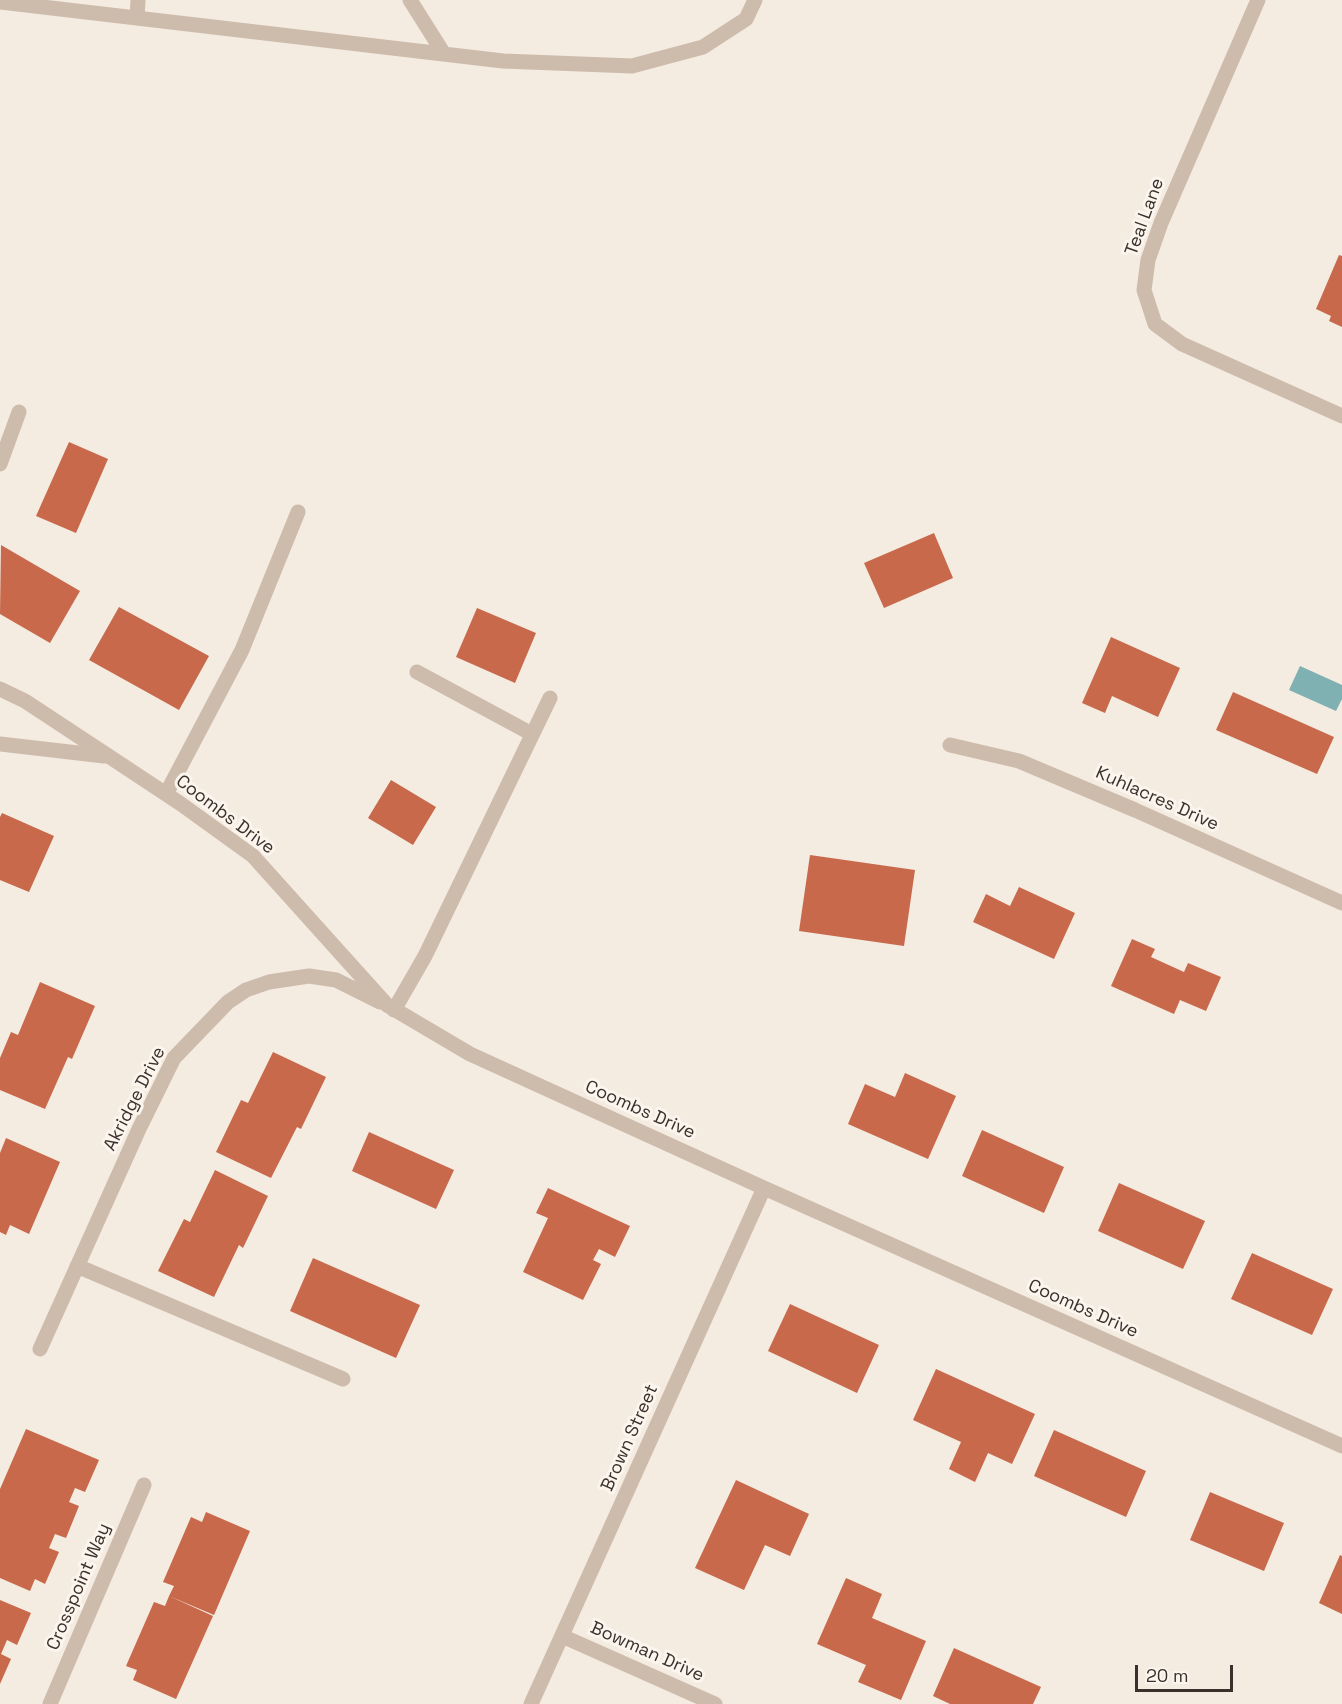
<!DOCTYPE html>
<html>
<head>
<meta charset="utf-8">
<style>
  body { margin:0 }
  #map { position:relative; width:1342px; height:1704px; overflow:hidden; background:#f4ebe1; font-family:"Space Grotesk",sans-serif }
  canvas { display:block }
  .scale { position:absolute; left:1135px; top:1665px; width:98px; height:27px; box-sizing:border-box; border:3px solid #3b302b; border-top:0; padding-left:8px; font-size:18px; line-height:21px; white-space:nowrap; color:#3b302b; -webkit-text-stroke:4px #fbf5ee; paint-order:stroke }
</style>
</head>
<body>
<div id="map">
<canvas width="1342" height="1704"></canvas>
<div class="scale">20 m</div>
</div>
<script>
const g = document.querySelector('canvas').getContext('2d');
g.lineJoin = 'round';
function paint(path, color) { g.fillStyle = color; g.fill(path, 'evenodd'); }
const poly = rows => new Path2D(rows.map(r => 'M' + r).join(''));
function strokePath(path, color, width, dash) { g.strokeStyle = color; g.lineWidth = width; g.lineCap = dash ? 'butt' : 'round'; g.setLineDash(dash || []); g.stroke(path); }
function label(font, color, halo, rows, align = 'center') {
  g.font = font + ' "Space Grotesk",sans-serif'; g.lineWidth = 6; g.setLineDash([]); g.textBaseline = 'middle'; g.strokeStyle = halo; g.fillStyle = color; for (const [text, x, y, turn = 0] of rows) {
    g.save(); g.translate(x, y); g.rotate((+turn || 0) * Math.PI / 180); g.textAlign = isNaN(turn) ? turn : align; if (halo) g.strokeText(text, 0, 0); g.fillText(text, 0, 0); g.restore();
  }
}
paint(poly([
  [1300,666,1342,685,1342,699,1336,711,1289,690]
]), '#7fb0b2');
paint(poly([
  [1339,255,1342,256,1342,327,1329,321,1331,316,1316,309],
  [69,442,108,459,76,533,36,516],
  [934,533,953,578,884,608,864,563],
  [1,545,80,591,50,643,0,614],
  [119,607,209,656,179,710,89,660],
  [477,608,536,633,515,683,456,657],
  [1111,637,1180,668,1158,717,1112,696,1105,713,1082,703],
  [1233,692,1334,737,1317,774,1216,730],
  [391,780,436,807,413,845,368,818],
  [2,813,54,836,29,892,0,880,0,817],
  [810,855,915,870,904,946,799,931],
  [1019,887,1075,913,1054,959,973,922,986,894,1010,906],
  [1132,939,1155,949,1151,957,1184,972,1188,963,1221,977,1206,1011,1180,1000,1174,1014,1111,986],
  [40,982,95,1006,72,1059,68,1057,45,1109,0,1090,0,1058,11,1032,18,1035],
  [273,1052,326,1077,301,1129,297,1127,271,1178,216,1152,241,1100,248,1103],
  [905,1073,956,1096,928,1159,848,1124,865,1084,895,1097],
  [982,1130,1064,1167,1044,1213,962,1176],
  [369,1132,454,1170,436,1209,352,1171],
  [6,1138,60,1162,29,1234,10,1225,6,1235,0,1232,0,1153],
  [215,1170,268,1196,243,1248,239,1245,214,1297,158,1271,184,1219,190,1222],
  [1119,1183,1205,1221,1183,1269,1098,1231],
  [548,1188,630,1226,615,1257,599,1249,593,1260,601,1264,583,1300,523,1272,548,1218,536,1213],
  [1252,1253,1333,1289,1312,1335,1231,1299],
  [313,1258,420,1305,396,1358,290,1311],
  [790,1304,879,1345,857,1393,768,1351],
  [936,1369,1035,1414,1012,1464,988,1453,975,1482,949,1469,961,1442,913,1420],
  [26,1429,99,1460,85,1492,75,1488,69,1502,79,1506,66,1538,55,1534,49,1548,59,1552,45,1584,35,1579,30,1591,0,1578,0,1489],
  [1054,1430,1146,1471,1126,1517,1034,1476],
  [736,1480,809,1514,790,1556,765,1545,744,1590,695,1568],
  [1210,1492,1284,1523,1264,1571,1190,1540],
  [206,1512,250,1531,214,1615,169,1596,174,1586,163,1582,191,1517,202,1522],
  [1340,1555,1342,1556,1342,1614,1319,1603],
  [846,1578,882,1594,872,1618,926,1641,901,1700,858,1682,866,1665,817,1644],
  [169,1596,213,1616,176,1699,133,1680,137,1670,126,1666,154,1602,165,1606],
  [0,1600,31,1613,17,1645,7,1640,1,1654,11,1659,0,1684],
  [954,1648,1041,1687,1033,1704,950,1704,933,1696]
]), '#c8694b');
strokePath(poly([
  [410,0,444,54],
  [1258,0,1161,223,1148,260,1144,290,1155,324,1182,344,1342,416],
  [0,2,503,61,632,66,703,47,746,19,755,0],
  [137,18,138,0],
  [0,464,19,412],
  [417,672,532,734],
  [0,689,25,701,110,757,181,804,253,856,387,1005,470,1054,764,1188,1342,1446],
  [0,744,104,756],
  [950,745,1019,761,1135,810,1342,903],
  [166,794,242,650,298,512],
  [394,1010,425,956,550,698],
  [77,1266,343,1379],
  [40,1349,139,1129,174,1058,228,1002,246,990,269,982,309,976,336,980,380,1002],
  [562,1636,715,1704],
  [50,1704,144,1485],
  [531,1704,764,1188]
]), '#cdbbac', 15);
label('18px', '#3b302b', '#fbf5ee', [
  ["Teal Lane",1145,217,-70],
  ["Kuhlacres Drive",1157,799,24],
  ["Coombs Drive",225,815,37],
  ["Akridge Drive",135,1099,-63],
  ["Coombs Drive",640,1110,24],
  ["Coombs Drive",1083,1309,24],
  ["Brown Street",630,1438,-66],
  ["Crosspoint Way",79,1587,-67],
  ["Bowman Drive",647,1652,24]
]);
</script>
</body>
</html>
